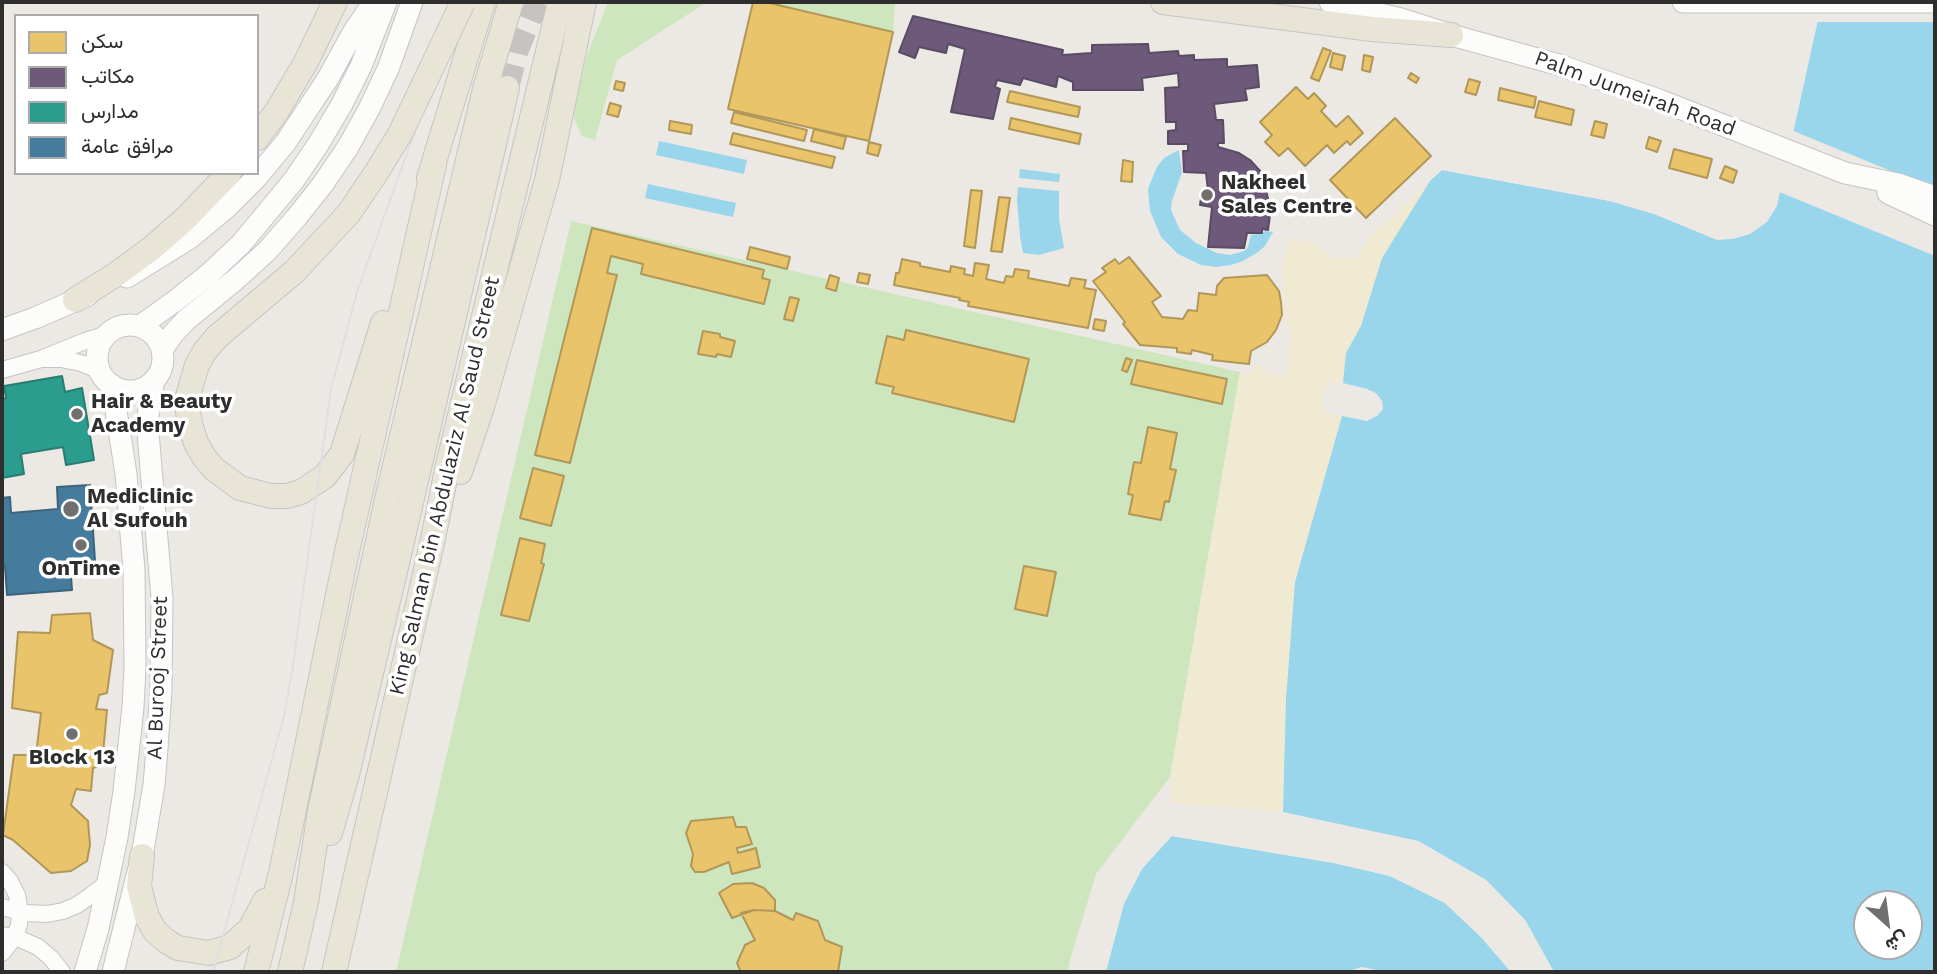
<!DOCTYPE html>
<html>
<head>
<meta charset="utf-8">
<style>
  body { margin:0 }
  #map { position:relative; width:1937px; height:974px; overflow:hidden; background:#ece8e4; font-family:"Work Sans",Vazirmatn,sans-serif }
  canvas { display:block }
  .frame { position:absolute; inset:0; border:4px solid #2e2e2e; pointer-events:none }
  .legend { position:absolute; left:14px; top:14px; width:245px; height:161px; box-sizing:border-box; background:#fff; border:2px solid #ababab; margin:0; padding:9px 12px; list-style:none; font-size:21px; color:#2e2e2e }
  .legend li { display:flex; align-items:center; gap:14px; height:35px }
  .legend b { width:35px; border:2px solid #ababab }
  .north { position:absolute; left:1853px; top:890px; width:70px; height:70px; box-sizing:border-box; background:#fff; border:2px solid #ababab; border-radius:50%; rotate:152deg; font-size:19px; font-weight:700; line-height:28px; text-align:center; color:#2e2e2e }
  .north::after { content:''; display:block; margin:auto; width:24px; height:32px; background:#706f6e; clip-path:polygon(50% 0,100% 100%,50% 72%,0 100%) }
</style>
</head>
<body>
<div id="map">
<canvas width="1937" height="974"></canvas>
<div class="frame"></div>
<ul class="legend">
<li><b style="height:19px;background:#e9c46a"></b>سكن</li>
<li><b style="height:19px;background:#6d597a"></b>مكاتب</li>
<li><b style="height:19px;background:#2a9d8f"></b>مدارس</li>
<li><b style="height:19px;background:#457b9d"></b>مرافق عامة</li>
</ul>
<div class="north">ش</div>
</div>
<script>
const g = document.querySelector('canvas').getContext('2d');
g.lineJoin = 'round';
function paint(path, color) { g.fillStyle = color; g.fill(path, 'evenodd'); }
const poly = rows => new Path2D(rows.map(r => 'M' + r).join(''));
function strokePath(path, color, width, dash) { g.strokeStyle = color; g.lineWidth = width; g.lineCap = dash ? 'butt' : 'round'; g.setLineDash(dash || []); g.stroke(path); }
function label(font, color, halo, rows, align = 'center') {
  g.font = font + ' "Work Sans",sans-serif'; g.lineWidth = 7; g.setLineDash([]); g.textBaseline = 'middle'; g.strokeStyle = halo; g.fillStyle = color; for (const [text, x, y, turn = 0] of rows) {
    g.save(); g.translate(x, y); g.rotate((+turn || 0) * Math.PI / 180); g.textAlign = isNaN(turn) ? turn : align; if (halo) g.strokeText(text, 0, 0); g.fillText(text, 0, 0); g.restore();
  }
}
paint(poly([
  [608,2,707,2,617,60,595,140,582,136,573,116,587,55],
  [765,2,895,2,893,32],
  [571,221,1240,372,1170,777,1096,874,1070,960,1068,972,396,972]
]), '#cee6be');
paint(poly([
  [1430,181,1382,258,1361,326,1346,353,1343,383,1330,382,1322,397,1323,406,1327,413,1342,416,1295,582,1286,699,1283,812,1171,803,1170,777,1240,372,1248,376,1258,364,1273,375,1288,375,1288,354,1292,336,1285,323,1283,265,1289,238,1313,242,1331,257,1355,258,1369,238]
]), '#f0ead3');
paint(poly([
  [1822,2,1935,2,1935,972,1554,972,1525,920,1486,880,1418,841,1283,812,1286,699,1295,582,1342,416,1367,421,1378,415,1382,401,1367,389,1343,383,1346,353,1361,326,1382,258,1430,181,1442,170,1610,201,1654,214,1717,240,1733,239,1750,234,1767,222,1777,206],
  [1867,904,1909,904,1909,946,1867,946],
  [659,141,747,160,744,174,656,155],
  [1179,150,1182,172,1172,201,1171,210,1180,230,1196,243,1217,253,1230,255,1244,251,1248,247,1251,235,1262,233,1265,231,1273,232,1265,246,1258,252,1243,261,1231,265,1216,267,1201,265,1178,254,1161,237,1150,211,1148,189,1157,167,1164,158],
  [1020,169,1060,174,1059,182,1019,178],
  [648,184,736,203,733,217,645,198],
  [1018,187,1059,191,1059,219,1064,248,1039,255,1023,253,1020,236,1017,201],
  [1172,836,1334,863,1390,876,1445,903,1481,937,1511,972,1386,972,1362,967,1345,972,1106,972,1124,904,1142,869]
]), '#99d6ec');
paint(poly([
  [1819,2,1935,2,1935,22,1814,22],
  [1791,130,1935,189,1935,256,1777,191],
  [1445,167,1610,198,1654,210,1654,214,1610,201,1442,170],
  [1339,383,1367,389,1376,393,1382,401,1383,409,1378,415,1367,421,1339,414,1343,412,1366,417,1376,413,1379,408,1378,402,1373,396,1366,392,1342,386],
  [1280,812,1418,841,1486,880,1525,920,1554,972,1550,972,1522,922,1483,882,1417,844,1283,816],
  [1170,833,1334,859,1392,873,1447,900,1484,935,1514,972,1511,972,1481,937,1445,903,1390,876,1334,863,1172,836]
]), '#ece8e4');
const homes = poly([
  [753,2,765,2,893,32,869,141,728,109,753,2],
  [1323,48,1331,51,1319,81,1311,78,1323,48],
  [1333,53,1345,56,1342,70,1330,67,1333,53],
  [1364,55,1373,57,1370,72,1362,70,1364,55],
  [1411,73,1419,78,1416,83,1408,78,1411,73],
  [1469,79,1480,82,1476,95,1465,92,1469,79],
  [616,81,625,83,623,91,614,89,616,81],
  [1296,87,1308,99,1314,93,1326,106,1321,111,1336,127,1348,116,1363,133,1350,145,1347,141,1334,153,1327,145,1305,166,1288,148,1279,156,1265,142,1272,135,1260,122,1296,87],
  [1500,88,1536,97,1534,108,1498,100,1500,88],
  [1010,91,1080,107,1078,117,1007,102,1010,91],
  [1539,101,1574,110,1571,125,1535,117,1539,101],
  [610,103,621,106,618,117,607,114,610,103],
  [734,112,807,130,804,141,731,123,734,112],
  [1011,118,1081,134,1079,144,1009,129,1011,118],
  [1395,118,1431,156,1366,218,1330,180,1395,118],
  [670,121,692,125,691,134,669,130,670,121],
  [1595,121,1607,124,1604,138,1591,135,1595,121],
  [814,129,846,137,843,149,811,141,814,129],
  [733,133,835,157,832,168,730,144,733,133],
  [1649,137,1661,141,1657,152,1646,148,1649,137],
  [869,142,881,145,878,156,867,153,869,142],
  [1674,149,1712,159,1707,178,1669,168,1674,149],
  [1123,160,1133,162,1132,182,1121,181,1123,160],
  [1725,166,1737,171,1733,183,1720,178,1725,166],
  [971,190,982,191,975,248,964,246,971,190],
  [999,197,1010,198,1002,252,991,251,999,197],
  [592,228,764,270,762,278,770,280,764,304,641,274,643,264,611,256,607,273,617,275,570,463,535,455,592,228],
  [750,247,790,257,787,269,747,259,750,247],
  [1129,257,1161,296,1152,302,1162,317,1183,319,1188,310,1197,311,1199,293,1216,295,1217,286,1224,278,1267,275,1279,291,1281,302,1282,315,1276,330,1267,342,1251,351,1249,364,1212,360,1213,355,1192,350,1191,354,1177,352,1177,348,1140,345,1123,324,1125,322,1093,281,1106,272,1102,268,1115,259,1119,264,1129,257],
  [902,259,920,263,920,266,950,272,951,266,965,269,964,274,973,276,975,263,989,265,986,279,1004,283,1006,276,1013,277,1015,269,1029,271,1028,278,1069,286,1071,278,1086,280,1084,288,1096,290,1088,328,968,306,969,302,959,300,960,298,894,285,896,273,899,273,902,259],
  [859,273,870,275,868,284,857,282,859,273],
  [830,275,839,278,836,291,826,288,830,275],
  [790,297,799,299,793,321,784,319,790,297],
  [1095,319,1106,321,1104,331,1093,329,1095,319],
  [906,330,1029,359,1014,422,892,393,894,387,876,383,887,336,904,340,906,330],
  [703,331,720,334,720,337,735,341,731,357,717,354,716,357,698,354,703,331],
  [1126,358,1132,360,1127,372,1122,370,1126,358],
  [1137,360,1227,379,1222,404,1131,384,1137,360],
  [1148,427,1177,433,1170,469,1176,470,1169,502,1165,501,1161,520,1129,514,1133,495,1128,494,1134,462,1141,463,1148,427],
  [533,468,564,476,551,526,520,518,533,468],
  [520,538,545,544,541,563,544,564,529,621,501,615,520,538],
  [1024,566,1056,572,1047,616,1015,609,1024,566],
  [90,613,93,640,113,650,107,693,99,695,96,709,107,710,102,765,93,768,91,791,76,789,71,805,88,821,90,845,87,861,71,871,51,873,13,840,3,835,14,755,36,755,41,713,12,708,18,632,50,633,52,615,90,613],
  [733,817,736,827,746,827,752,844,737,848,738,853,756,848,760,867,732,874,729,862,704,872,695,872,691,866,693,854,686,833,691,821,733,817],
  [752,883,764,888,775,900,775,911,754,910,732,918,719,893,733,884,752,883],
  [754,910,775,911,793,920,796,913,818,921,825,940,842,947,838,972,741,972,737,963,745,945,755,940,741,913,754,910]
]);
paint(homes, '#e9c46a');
strokePath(homes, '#b19758', 2);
const offices = poly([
  [913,16,1063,50,1062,55,1092,53,1092,45,1148,44,1149,53,1178,51,1179,56,1194,55,1194,60,1227,59,1227,67,1257,65,1259,87,1245,89,1247,100,1214,104,1216,120,1223,120,1224,143,1218,143,1218,147,1239,153,1250,160,1262,173,1269,203,1268,212,1270,215,1268,230,1262,229,1262,233,1247,233,1244,248,1208,247,1212,207,1200,205,1202,192,1208,191,1206,173,1184,172,1183,151,1188,151,1188,144,1168,144,1168,131,1176,130,1176,122,1166,122,1165,88,1179,87,1178,73,1142,78,1143,90,1073,90,1073,82,1058,76,1056,87,1023,78,1020,85,997,80,995,87,1000,89,993,119,951,112,965,49,948,44,946,53,919,47,915,58,899,52,913,16]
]);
paint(offices, '#6d597a');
strokePath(offices, '#5a4c63', 2);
const schools = poly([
  [62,376,65,392,82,388,94,460,66,465,63,447,21,454,24,474,2,478,2,399,6,398,4,386,62,376]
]);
paint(schools, '#2a9d8f');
strokePath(schools, '#2b7c72', 2);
const public = poly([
  [90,485,95,561,70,562,72,590,7,595,5,566,2,566,2,498,10,497,11,513,58,509,57,487,90,485]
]);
paint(public, '#457b9d');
strokePath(public, '#3e647c', 2);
strokePath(poly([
  [507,88,516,52,530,18,540,2]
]), '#c6c3c0', 24, [24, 12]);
const street = poly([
  [43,359,61,359,81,363,100,371],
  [2,370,41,359,85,341,107,334],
  [2,872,10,881,17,895,20,911,19,925,14,938,2,953],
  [2,907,26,913,47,914,63,911,77,905,90,896,108,882],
  [2,935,20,939,38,947,51,958,62,972]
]);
const secondary = poly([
  [1330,2,1401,19,1451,35,1556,64,1659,100,1845,173,1898,184,1935,197],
  [1683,2,1935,2],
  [1888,193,1935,215],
  [127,277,190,238,225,209,257,177,286,142,311,104,327,80,354,31,374,2],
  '97 358a33 33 0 1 1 66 0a33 33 0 1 1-66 0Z',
  [140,326,175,301,209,274,241,244,294,180,319,143,342,104,361,66,386,2],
  [2,330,35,318,88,295],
  [162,350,173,334,186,320,235,280,267,251,296,218,323,184,348,147,369,109,388,69,412,2],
  [85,972,98,929,117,837,124,791,133,707,135,668,134,570,126,474,112,385],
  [113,972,142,856,154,785,157,749,161,689,162,598,147,421,154,380]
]);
const primary = poly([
  [1163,2,1372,29,1451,35],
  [257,138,277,111,306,62,335,2],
  [429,178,483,2],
  [75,300,115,275,152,248,187,217,229,173],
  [197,365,188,396,188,412,191,427,196,443,204,457,214,469,240,488,271,496,287,496,301,492,325,476,342,454,383,323],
  [460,472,482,407,547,180,584,2],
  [330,833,347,775,393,580,507,88],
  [142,856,139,886,147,917,155,931,166,941,178,948,209,953,230,947,250,929,265,901],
  [256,972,281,873,346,556,434,165],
  [290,972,306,902,320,811,387,499,485,89,511,2],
  [334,972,434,534,447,469,560,2]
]);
strokePath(street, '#c5c4c5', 18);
strokePath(secondary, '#c5c4c5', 23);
strokePath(primary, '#c6c5c4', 26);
strokePath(street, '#fcfcfb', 16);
strokePath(secondary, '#fcfcfb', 21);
strokePath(primary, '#e8e4d6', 24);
strokePath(poly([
  [213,972,284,716,293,665,331,389,357,292,438,67,458,2]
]), '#dfdfe1', 2);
const primaryBridge = poly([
  [197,365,205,351,217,337,295,271,349,213,376,173,400,134,463,2]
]);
strokePath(primaryBridge, '#c6c5c4', 26, []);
strokePath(primaryBridge, '#e8e4d6', 24);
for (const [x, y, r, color] of [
  [1207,195,7,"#706f6e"],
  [77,414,7,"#706f6e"],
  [71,509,9,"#706f6e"],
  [81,545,7,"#706f6e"],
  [72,734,7,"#706f6e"]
]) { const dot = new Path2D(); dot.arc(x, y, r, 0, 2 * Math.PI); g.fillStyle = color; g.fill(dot); strokePath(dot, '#fff', 2.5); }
label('21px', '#2e2e2e', '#fff', [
  ["Palm Jumeirah Road",1635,94,20],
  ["King Salman bin Abdulaziz Al Saud Street",445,486,-77],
  ["Al Burooj Street",158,678,-88]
]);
label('bold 21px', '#2e2e2e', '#fff', [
  ["Nakheel",1221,183],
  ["Sales Centre",1221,207],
  ["Hair & Beauty",91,402],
  ["Academy",91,426],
  ["Mediclinic",87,497],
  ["Al Sufouh",87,521],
  ["OnTime",81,569,"center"],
  ["Block 13",72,758,"center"]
], 'left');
</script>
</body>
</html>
